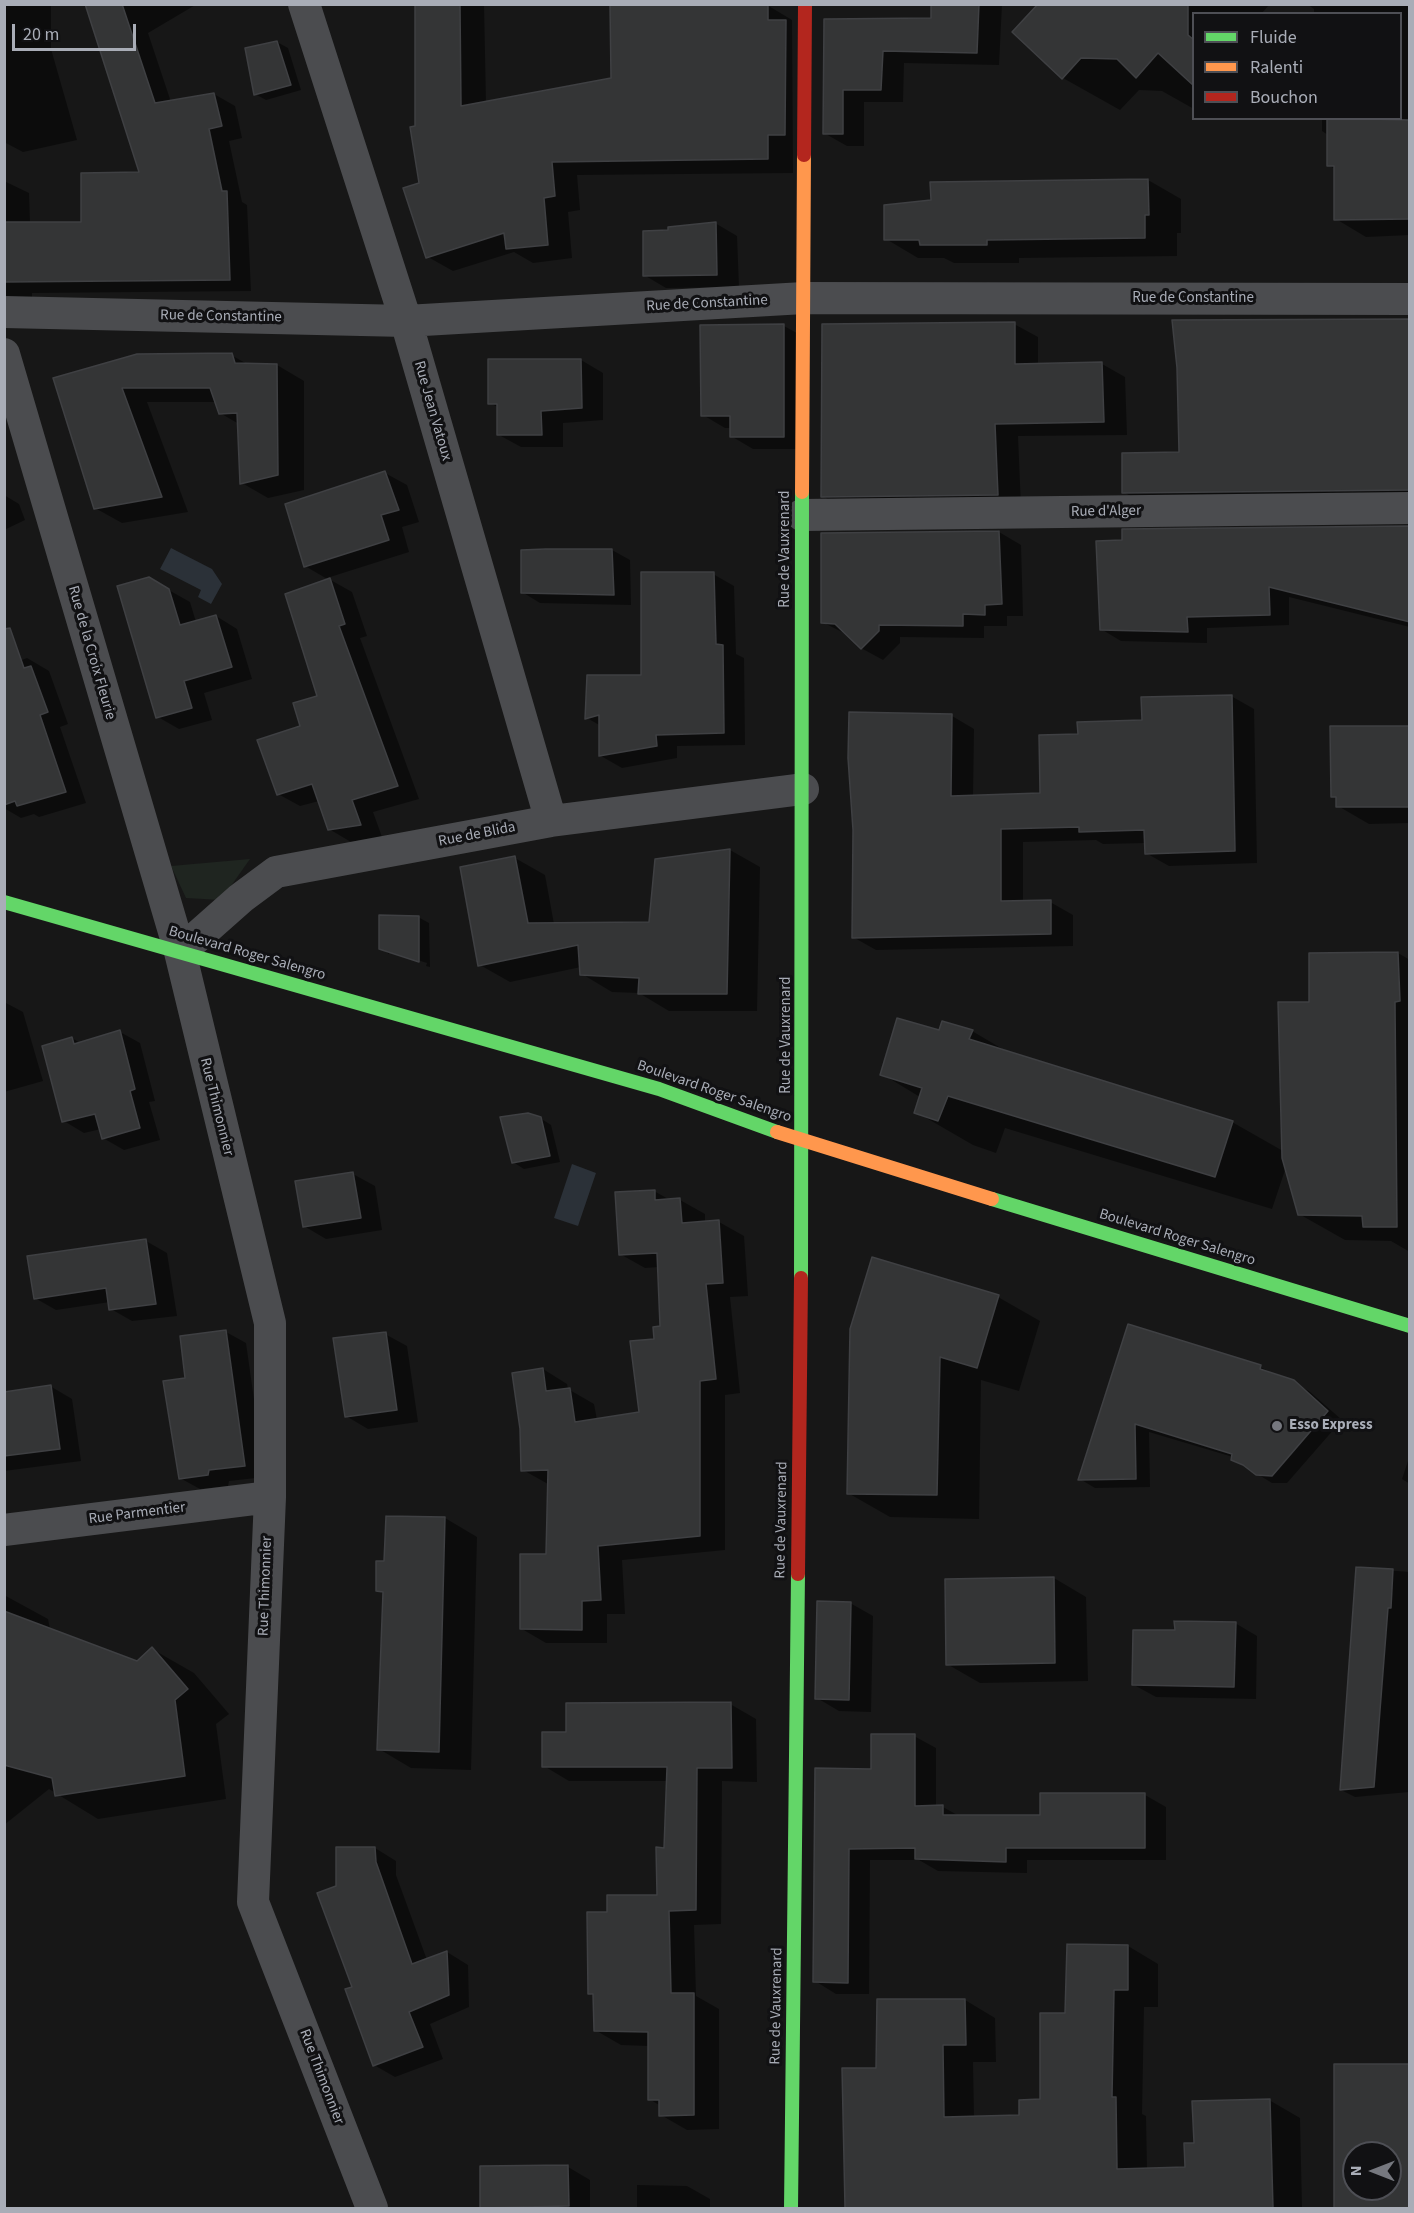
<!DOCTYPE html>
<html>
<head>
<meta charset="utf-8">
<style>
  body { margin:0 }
  #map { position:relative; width:1414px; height:2213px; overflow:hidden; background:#171717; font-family:"Source Sans 3",sans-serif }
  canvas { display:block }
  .frame { position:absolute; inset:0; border:6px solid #a9adb7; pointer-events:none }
  .legend { position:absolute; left:1192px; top:12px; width:210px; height:108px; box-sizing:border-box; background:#111113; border:2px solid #4e4f55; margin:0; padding:8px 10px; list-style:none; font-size:18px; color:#a9adb7 }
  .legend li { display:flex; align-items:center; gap:12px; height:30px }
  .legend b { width:30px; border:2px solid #4e4f55 }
  .north { position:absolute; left:1342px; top:2141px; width:60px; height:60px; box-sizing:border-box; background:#111113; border:2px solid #4e4f55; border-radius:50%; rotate:270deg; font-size:16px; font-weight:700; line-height:24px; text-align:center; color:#a9adb7 }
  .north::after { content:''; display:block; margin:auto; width:21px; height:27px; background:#76787f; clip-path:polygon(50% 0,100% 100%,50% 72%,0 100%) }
  .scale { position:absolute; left:12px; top:24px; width:124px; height:27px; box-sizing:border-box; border:3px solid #a9adb7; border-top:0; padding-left:8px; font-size:18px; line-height:21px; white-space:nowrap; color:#a9adb7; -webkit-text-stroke:4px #111113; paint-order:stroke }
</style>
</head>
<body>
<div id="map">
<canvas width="1414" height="2213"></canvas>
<div class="frame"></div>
<ul class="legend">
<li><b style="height:8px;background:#63d668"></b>Fluide</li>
<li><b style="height:8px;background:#ff974d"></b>Ralenti</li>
<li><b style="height:8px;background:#b3261e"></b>Bouchon</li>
</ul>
<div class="north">N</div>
<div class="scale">20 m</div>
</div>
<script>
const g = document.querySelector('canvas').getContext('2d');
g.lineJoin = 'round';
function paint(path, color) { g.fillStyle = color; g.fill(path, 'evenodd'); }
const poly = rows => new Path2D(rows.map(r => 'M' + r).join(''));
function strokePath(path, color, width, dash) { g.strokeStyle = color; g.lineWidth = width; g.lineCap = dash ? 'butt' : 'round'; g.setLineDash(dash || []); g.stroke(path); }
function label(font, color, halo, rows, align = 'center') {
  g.font = font + ' "Source Sans 3",sans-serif'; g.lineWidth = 6; g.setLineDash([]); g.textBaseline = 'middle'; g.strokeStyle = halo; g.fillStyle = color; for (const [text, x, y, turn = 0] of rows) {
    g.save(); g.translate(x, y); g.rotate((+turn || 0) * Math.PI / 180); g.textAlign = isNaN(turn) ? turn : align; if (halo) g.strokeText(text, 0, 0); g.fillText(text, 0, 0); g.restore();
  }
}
paint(poly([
  [250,859,221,900,186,898,171,866]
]), '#1f2520');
paint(poly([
  [171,548,212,569,222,584,211,604,198,597,201,590,160,569],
  [572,1164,596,1173,578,1226,554,1218]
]), '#2b3138');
paint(poly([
  [4,4,51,4,51,49,77,140,23,152,4,142],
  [86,4,197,4,148,33,171,102,214,94,235,106,242,138,229,141,242,202,247,205,251,291,32,293,32,306,4,298,4,181,29,193,30,223,83,223,141,173],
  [417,4,484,4,486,103,612,79,767,5,792,20,793,173,577,175,580,210,568,212,572,258,533,263,514,252,453,271,428,257,417,127],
  [933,4,1002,4,999,65,904,63,903,102,864,102,864,146,847,146,824,133,825,21,932,20],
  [1040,4,1270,4,1261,14,1194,14,1194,109,1162,91,1139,90,1120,110,1063,78],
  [1410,4,1410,235,1366,237,1336,219,1335,169,1328,165,1328,135,1322,131,1322,118,1400,118,1400,14,1314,14,1314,9,1307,4],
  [277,42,288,48,301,90,266,100,255,94],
  [1148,180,1181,199,1181,233,1177,233,1177,256,1019,258,1019,263,954,263,944,258,918,258,886,239],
  [715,223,737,236,739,287,666,288,644,275,669,231],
  [1410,320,1410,501,1143,504,1124,492,1180,453],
  [1014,324,1038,337,1038,365,1102,364,1125,377,1127,435,1018,436,1021,507,846,509,822,496],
  [784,326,806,338,805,449,753,449,731,436,731,428,725,428,703,415],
  [231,355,249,365,277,365,304,381,304,490,268,498,242,483,239,424,220,413,217,402,147,402,188,512,122,523,95,508,54,379],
  [581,360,603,373,603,420,563,423,563,447,521,447,499,435,499,408,490,403],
  [385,473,407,485,419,522,402,527,409,552,327,578,352,592,367,636,360,638,419,799,373,812,382,837,351,842,329,829,319,801,300,806,278,794,301,727,319,697,329,580,305,566],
  [4,495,19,504,25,520,4,530],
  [1410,528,1410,627,1289,597,1289,625,1207,628,1207,643,1121,641,1101,629],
  [999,532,1021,545,1023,616,1007,616,1007,626,984,626,984,638,900,637,900,643,883,660,861,648,848,635,822,622,822,534],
  [612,550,630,560,631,605,540,603,522,592],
  [713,574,734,586,736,654,744,658,745,745,677,746,677,758,622,768,601,756,601,726,587,718,643,676],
  [149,579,190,602,196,622,216,616,237,629,252,679,204,693,212,720,179,729,158,717],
  [27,658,49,671,68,724,60,727,86,803,39,817,34,814,21,818,4,808,4,667],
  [1231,696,1254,709,1257,863,1169,866,1146,853,1146,843,1103,844,1096,840,1023,842,1023,902,1050,902,1073,915,1073,946,876,950,853,937,952,716,974,729,973,797,1041,795,1079,735,1144,722],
  [1410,728,1410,823,1369,824,1338,806,1338,799,1332,796],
  [730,850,760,867,757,1011,669,1011,639,993,612,992,582,974,581,967,510,982,480,965,515,858,545,875,554,924,650,924],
  [418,917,429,923,430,967,426,966,427,963,389,951,389,954,380,948],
  [1398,953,1410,960,1410,1252,1391,1241,1345,1240,1299,1214,1286,1167,1272,1209,1005,1128,996,1153,973,1145,916,1112,920,1097,882,1074,940,1032,972,1031,1011,1054,1232,1122,1283,1151,1310,1003],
  [4,1002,23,1012,43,1081,4,1092],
  [120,1032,140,1043,155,1101,149,1102,160,1140,124,1150,103,1138,101,1129,84,1133,64,1121,72,1038,80,1043],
  [540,1118,551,1125,560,1162,524,1169,513,1162],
  [353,1174,375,1186,382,1230,326,1239,304,1226],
  [654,1191,670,1200,680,1200,705,1214,705,1223,719,1222,744,1236,748,1296,730,1297,740,1393,725,1395,725,1550,622,1560,625,1614,607,1614,607,1643,546,1643,522,1629,548,1556,548,1484,523,1470,543,1369,567,1384,568,1389,594,1404,597,1420,640,1413,656,1340,661,1327,659,1267,645,1268,620,1254],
  [146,1241,167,1253,177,1316,132,1321,111,1309,110,1302,56,1310,35,1298],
  [998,1297,1040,1321,1019,1391,981,1380,979,1519,890,1517,848,1493,852,1329],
  [1129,1326,1260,1367,1309,1391,1342,1420,1287,1483,1272,1483,1233,1459,1233,1457,1149,1432,1150,1487,1095,1488,1080,1479],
  [226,1332,246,1343,265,1477,229,1481,228,1486,200,1489,180,1478,187,1380],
  [385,1334,407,1346,418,1422,368,1429,346,1416],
  [50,1386,72,1399,81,1461,4,1471,4,1393],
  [1410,1455,1410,1484,1402,1479],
  [445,1518,477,1537,471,1770,411,1768,379,1749,384,1594,377,1590,386,1562],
  [1357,1568,1410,1572,1410,1798,1409,1792,1355,1797,1341,1790],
  [1054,1578,1086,1597,1088,1681,980,1683,947,1664],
  [4,1595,48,1619,50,1629,137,1663,152,1649,194,1673,229,1714,216,1724,226,1799,98,1819,49,1789,4,1825],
  [850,1603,873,1616,871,1712,839,1711,817,1698],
  [1235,1623,1257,1636,1256,1699,1156,1697,1134,1685,1176,1631],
  [730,1704,756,1719,757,1782,722,1781,721,1924,694,1925,696,1996,719,2009,719,2129,687,2130,661,2115,661,2106,649,2099,649,2046,621,2045,595,2030,594,1996,590,1994,608,1913,659,1896,666,1850,668,1781,569,1781,544,1766,567,1734],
  [914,1736,936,1748,936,1807,943,1807,959,1816,1042,1816,1145,1795,1166,1807,1166,1860,1027,1860,1027,1873,938,1871,919,1860,870,1860,869,1994,836,1994,815,1981,816,1770,873,1770],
  [375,1848,396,1861,396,1875,427,1960,447,1952,468,1965,469,2007,430,2024,443,2059,395,2077,374,2065,354,1987,337,1887],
  [1128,1946,1158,1964,1158,2007,1144,2007,1142,2114,1146,2116,1147,2169,1187,2168,1195,2145,1269,2100,1300,2118,1302,2208,847,2208,844,2069,878,2069,965,2000,995,2018,996,2062,973,2062,974,2117,1021,2116,1042,2101,1067,2015],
  [1336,2066,1410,2066,1410,2208,1336,2208],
  [1354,2153,1390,2153,1390,2189,1354,2189],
  [568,2167,590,2180,590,2208,481,2208,481,2168],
  [637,2185,687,2186,710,2199,710,2208,637,2208]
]), '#0007');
const building = poly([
  [85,4,122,4,155,103,214,93,222,126,209,129,222,191,227,191,230,280,4,282,4,222,81,222,81,173,139,172,85,4],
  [415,4,460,4,461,106,611,78,610,4,768,4,768,20,786,20,785,135,768,135,768,159,552,162,555,196,544,198,548,245,506,249,504,233,426,258,403,188,419,183,410,127,415,126,415,4],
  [931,4,979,4,977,53,883,51,881,90,843,90,843,134,823,134,824,19,931,18,931,4],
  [1038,4,1188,4,1188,35,1194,40,1194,86,1158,53,1136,78,1117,59,1081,58,1062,79,1012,32,1038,4],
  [277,41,291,85,254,95,245,48,277,41],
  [1327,118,1409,120,1409,219,1334,220,1334,166,1327,166,1327,118],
  [1148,179,1149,215,1145,215,1145,238,987,240,987,245,920,245,919,240,884,240,884,205,931,200,930,182,1148,179],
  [716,222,717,275,643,276,643,231,668,230,668,227,716,222],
  [1410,319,1410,490,1122,493,1122,453,1179,452,1177,368,1172,320,1410,319],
  [1015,322,1015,364,1102,362,1104,422,995,424,998,495,821,497,822,324,1015,322],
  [784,324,784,437,730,437,730,416,701,416,700,325,784,324],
  [232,353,235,363,277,364,278,475,240,484,237,413,219,414,210,388,122,388,162,497,94,509,53,378,137,354,232,353],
  [488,359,581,359,582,408,541,411,542,435,497,435,497,404,488,404,488,359],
  [385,471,399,510,381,515,389,540,304,567,285,504,385,471],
  [1410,526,1410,622,1269,587,1270,615,1187,617,1188,632,1100,630,1096,541,1122,540,1122,529,1410,526],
  [999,531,1002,604,985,605,985,615,963,614,963,626,879,625,879,631,861,649,835,624,821,623,821,533,999,531],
  [546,549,612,549,614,595,521,593,521,550,546,549],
  [641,572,714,572,716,644,723,645,724,733,656,735,657,746,599,756,599,715,585,719,587,675,641,675,641,572],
  [149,577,169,589,180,625,216,615,232,667,184,681,192,708,156,718,117,586,149,577],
  [330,578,345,624,339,626,398,786,352,800,361,825,328,830,312,784,277,795,257,740,300,726,293,703,317,696,285,594,330,578],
  [10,628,24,668,31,666,48,712,40,715,66,792,17,806,15,801,4,805,4,629,10,628],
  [1232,695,1235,851,1145,854,1144,830,1079,832,1079,827,1001,829,1001,901,1051,900,1051,934,852,938,853,830,848,758,849,712,952,714,951,796,1040,793,1039,735,1078,734,1077,722,1142,720,1141,697,1232,695],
  [1330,726,1410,726,1410,807,1336,807,1336,797,1331,797,1330,726],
  [730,849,727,994,638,994,639,978,580,975,578,945,478,966,460,867,515,856,528,923,649,922,655,859,730,849],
  [379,915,419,916,419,962,379,949,379,915],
  [1398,952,1400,1001,1395,1002,1397,1227,1363,1227,1362,1216,1298,1215,1282,1158,1278,1002,1309,1002,1309,953,1398,952],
  [897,1018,939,1030,942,1021,973,1030,969,1039,1233,1121,1215,1177,948,1096,938,1121,914,1113,922,1088,880,1075,897,1018],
  [120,1030,135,1089,130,1091,140,1128,102,1139,95,1114,62,1122,42,1046,72,1037,74,1044,120,1030],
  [528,1113,541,1117,550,1156,512,1163,500,1117,528,1113],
  [353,1172,361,1218,303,1227,295,1181,353,1172],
  [655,1190,655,1200,680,1198,682,1223,719,1220,723,1283,706,1284,716,1379,700,1381,700,1536,598,1546,601,1600,582,1601,582,1630,520,1629,520,1554,546,1554,548,1470,521,1471,520,1429,512,1373,543,1368,546,1391,570,1388,575,1422,639,1412,630,1341,654,1339,653,1327,660,1326,657,1253,619,1255,615,1192,655,1190],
  [146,1239,156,1304,109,1310,106,1288,34,1299,27,1256,146,1239],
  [872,1257,999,1295,977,1368,940,1357,937,1495,847,1494,850,1329,872,1257],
  [1128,1324,1261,1365,1260,1369,1294,1380,1328,1411,1272,1476,1256,1475,1243,1465,1231,1460,1232,1454,1135,1424,1136,1479,1078,1480,1128,1324],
  [226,1330,245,1466,209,1470,208,1475,179,1479,163,1381,185,1378,180,1336,226,1330],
  [386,1332,397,1410,345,1417,333,1338,386,1332],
  [51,1385,60,1449,4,1456,4,1392,51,1385],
  [386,1516,445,1517,439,1752,377,1750,383,1592,376,1591,376,1561,384,1561,386,1516],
  [1356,1567,1393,1569,1391,1608,1388,1608,1374,1787,1340,1790,1356,1567],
  [1054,1577,1055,1663,946,1665,945,1579,1054,1577],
  [817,1601,851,1602,849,1700,815,1699,817,1601],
  [4,1611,137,1661,152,1647,188,1689,175,1700,185,1776,55,1796,52,1778,4,1765,4,1611],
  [1174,1621,1236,1622,1234,1687,1132,1685,1133,1630,1175,1630,1174,1621],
  [731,1702,732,1768,697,1768,696,1910,669,1911,671,1993,694,1993,694,2115,659,2116,659,2100,648,2100,648,2032,594,2031,593,1994,588,1994,587,1912,607,1912,607,1895,657,1895,656,1847,664,1848,667,1767,542,1767,542,1732,566,1732,566,1703,731,1702],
  [871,1734,915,1734,915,1806,943,1805,943,1815,1040,1815,1040,1793,1145,1793,1145,1848,1006,1848,1006,1862,915,1859,915,1848,849,1849,848,1983,813,1982,815,1768,871,1769,871,1734],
  [336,1847,375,1847,376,1862,412,1964,447,1951,449,1995,409,2012,423,2047,373,2066,345,1989,352,1987,317,1893,336,1886,336,1847],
  [1067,1944,1128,1945,1128,1990,1114,1990,1112,2097,1116,2097,1117,2169,1185,2167,1184,2143,1194,2143,1192,2101,1270,2099,1273,2208,845,2208,842,2068,876,2068,877,1999,965,1999,966,2045,943,2045,944,2117,1019,2115,1019,2100,1040,2099,1040,2013,1065,2013,1067,1944],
  [1334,2064,1410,2064,1410,2208,1334,2208,1334,2064],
  [1354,2153,1390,2153,1390,2189,1354,2189,1354,2153],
  [568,2165,569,2206,480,2208,480,2166,568,2165]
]);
paint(building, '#343536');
strokePath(building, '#3f4043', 1.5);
strokePath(poly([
  [304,4,406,321,551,821],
  [4,312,406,321,804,298,1410,299],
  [4,354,180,952,270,1323,270,1497,253,1902,372,2208],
  [802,515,1410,508],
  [180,952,241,898,276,872,551,821,803,789],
  [4,1530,270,1497]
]), '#4b4c4f', 32);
strokePath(poly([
  [4,902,659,1089,777,1132],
  [992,1199,1410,1326],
  [801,1278,802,492],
  [791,2208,798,1574]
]), '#63d668', 14);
strokePath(poly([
  [802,492,804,155],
  [777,1132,992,1199]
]), '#ff974d', 14);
strokePath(poly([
  [804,155,805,4],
  [798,1574,801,1278]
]), '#b3261e', 14);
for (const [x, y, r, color] of [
  [1277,1426,6,"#76787f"]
]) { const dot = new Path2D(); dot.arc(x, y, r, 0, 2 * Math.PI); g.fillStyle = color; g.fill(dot); strokePath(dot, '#111113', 2); }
label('15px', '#a9adb7', '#111113', [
  ["Rue de Constantine",1193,299],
  ["Rue de Constantine",707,304,-3],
  ["Rue de Constantine",221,317,1],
  ["Rue Jean Vatoux",432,411,74],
  ["Rue d'Alger",1106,512,-1],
  ["Rue de Vauxrenard",786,549,-90],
  ["Rue de la Croix Fleurie",91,653,74],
  ["Rue de Blida",477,835,-11],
  ["Boulevard Roger Salengro",247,954,16],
  ["Rue de Vauxrenard",787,1035,-90],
  ["Boulevard Roger Salengro",714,1092,19],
  ["Rue Thimonnier",216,1107,76],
  ["Boulevard Roger Salengro",1177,1238,17],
  ["Rue Parmentier",137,1514,-7],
  ["Rue de Vauxrenard",782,1520,-89],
  ["Rue Thimonnier",266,1586,-88],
  ["Rue de Vauxrenard",777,2006,-89],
  ["Rue Thimonnier",321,2077,69]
]);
label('bold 15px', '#a9adb7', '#111113', [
  ["Esso Express",1289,1426]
], 'left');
</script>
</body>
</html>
